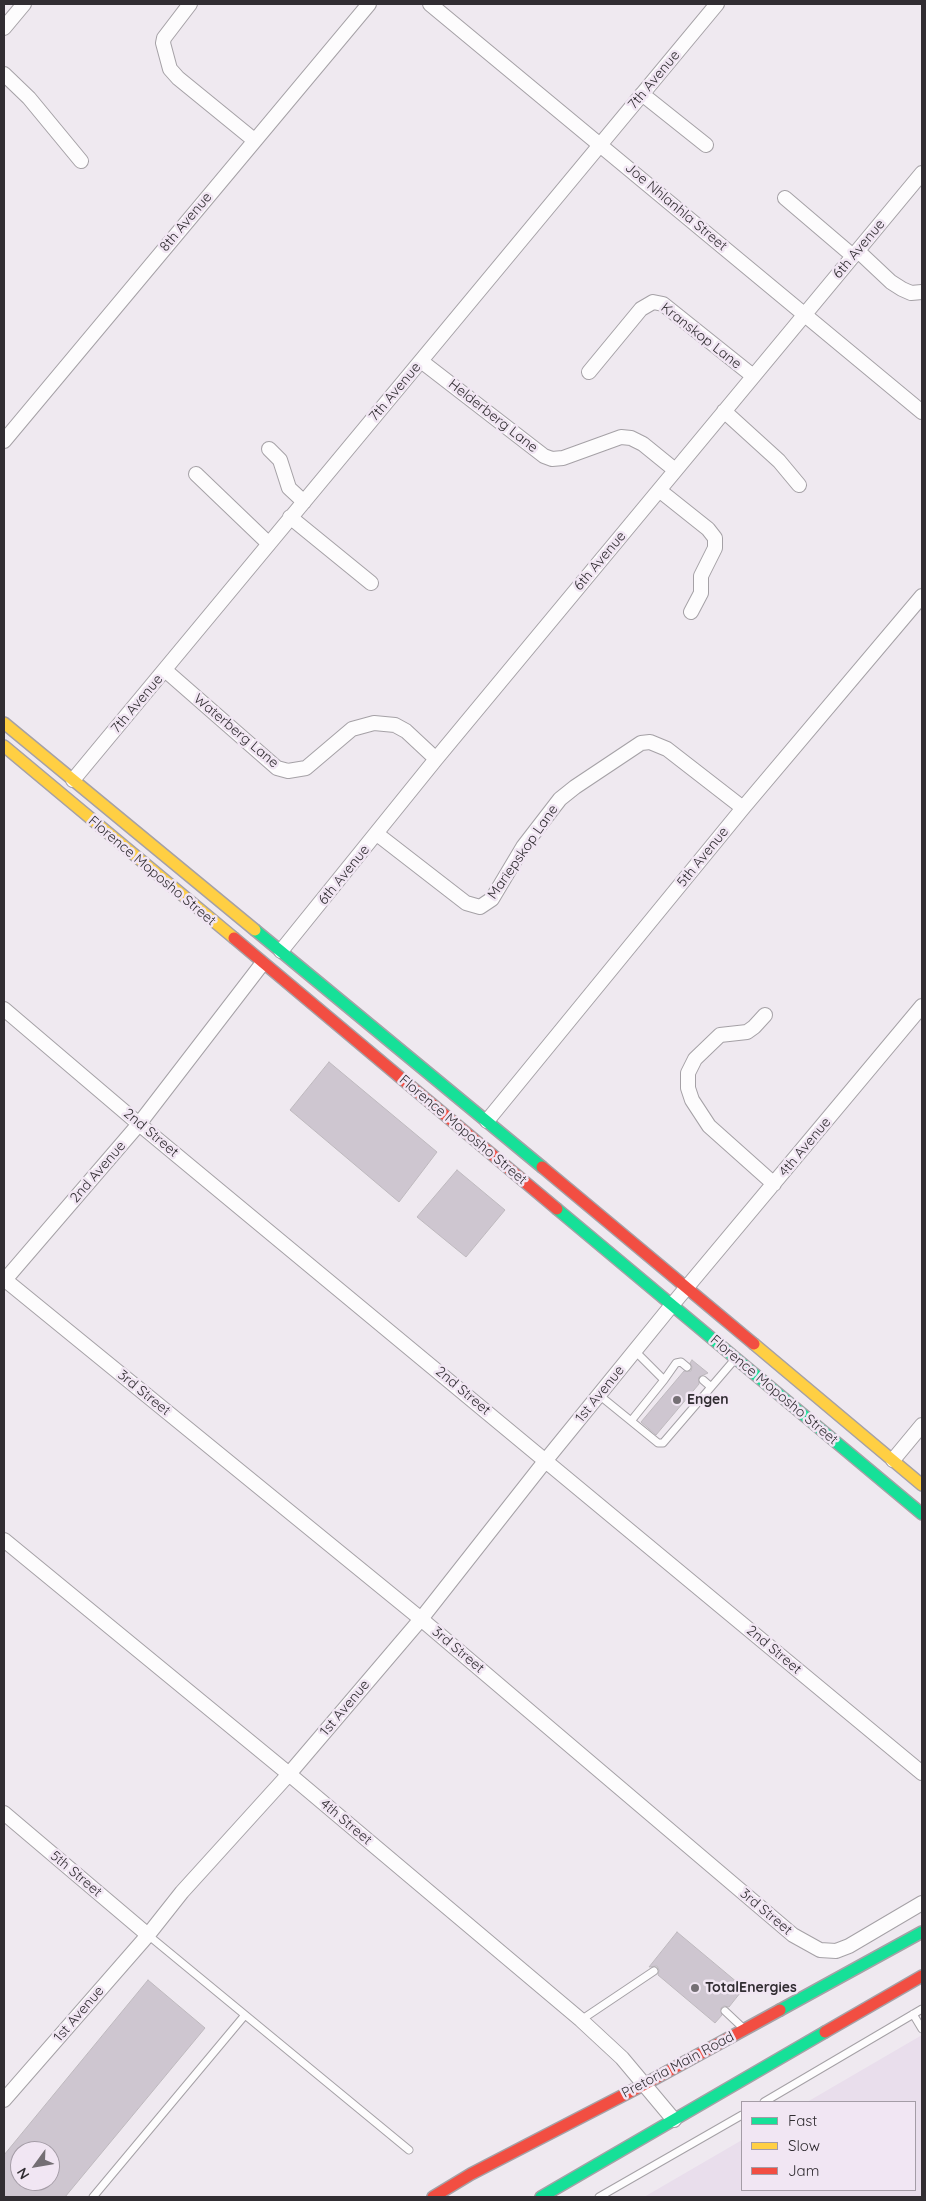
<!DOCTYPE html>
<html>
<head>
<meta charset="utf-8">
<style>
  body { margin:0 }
  #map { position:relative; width:926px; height:2201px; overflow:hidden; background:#efe9f0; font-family:Quicksand,sans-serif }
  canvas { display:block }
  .frame { position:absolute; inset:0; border:5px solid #312d32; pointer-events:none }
  .legend { position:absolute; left:741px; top:2101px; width:175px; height:90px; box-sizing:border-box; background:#f1e6f3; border:1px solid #a49ca6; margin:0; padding:6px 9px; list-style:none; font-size:15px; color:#312d32 }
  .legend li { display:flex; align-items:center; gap:10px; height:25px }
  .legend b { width:25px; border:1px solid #a49ca6 }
  .north { position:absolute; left:10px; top:2141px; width:50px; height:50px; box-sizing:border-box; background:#f1e6f3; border:1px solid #a49ca6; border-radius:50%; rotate:238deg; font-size:14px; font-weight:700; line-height:20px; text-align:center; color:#312d32 }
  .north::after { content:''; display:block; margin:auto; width:18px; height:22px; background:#746f74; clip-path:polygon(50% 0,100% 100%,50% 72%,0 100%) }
</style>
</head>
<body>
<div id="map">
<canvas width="926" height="2201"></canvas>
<div class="frame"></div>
<ul class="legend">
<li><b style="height:6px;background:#16e098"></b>Fast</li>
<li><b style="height:6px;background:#ffcf43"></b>Slow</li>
<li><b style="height:6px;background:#f24e42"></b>Jam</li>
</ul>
<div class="north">N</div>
</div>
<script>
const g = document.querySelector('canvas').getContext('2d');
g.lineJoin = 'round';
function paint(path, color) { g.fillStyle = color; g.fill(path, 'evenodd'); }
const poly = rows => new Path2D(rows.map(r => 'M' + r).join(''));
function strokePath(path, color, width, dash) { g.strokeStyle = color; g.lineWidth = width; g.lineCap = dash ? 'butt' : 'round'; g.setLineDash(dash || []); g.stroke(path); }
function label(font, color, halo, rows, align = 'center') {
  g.font = font + ' Quicksand,sans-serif'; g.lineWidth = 5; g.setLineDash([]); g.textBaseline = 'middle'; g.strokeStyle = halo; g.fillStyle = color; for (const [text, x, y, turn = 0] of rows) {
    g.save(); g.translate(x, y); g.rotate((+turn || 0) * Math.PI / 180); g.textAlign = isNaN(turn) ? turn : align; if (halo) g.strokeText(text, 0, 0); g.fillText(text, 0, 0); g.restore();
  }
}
paint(poly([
  [922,2035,922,2197,644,2197,742,2140,742,2190,915,2190,915,2102,807,2102]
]), '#e9deec');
const building = poly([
  [329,1062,437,1152,399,1202,290,1110,329,1062],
  [457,1170,505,1210,466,1257,417,1217,457,1170],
  [692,1360,708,1373,699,1377,699,1384,656,1435,641,1422,684,1371,691,1371,692,1367,690,1363,692,1360],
  [677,1932,744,1988,729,2007,724,2006,721,2008,722,2015,715,2023,658,1975,659,1970,657,1966,649,1967,677,1932],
  [148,1980,205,2028,65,2197,4,2197,4,2155,148,1980],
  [20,2151,50,2151,50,2181,20,2181,20,2151]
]);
paint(building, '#cec6d0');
strokePath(building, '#beb9be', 1);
const lane = poly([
  [664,1380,676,1363,681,1362,687,1367],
  [703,1380,711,1387],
  [599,1395,631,1421,664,1380,635,1351],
  [631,1421,658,1443,663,1443,736,1358],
  [148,1935,409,2150],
  [725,2011,743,2028],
  [913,2014,922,2029],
  [581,2020,654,1971],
  [764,2102,922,2009],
  [93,2197,245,2015],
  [599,2197,742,2115]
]);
const street = poly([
  [190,4,164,38,163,43,170,69,178,78,254,140],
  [430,4,922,412],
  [4,28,24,4],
  [4,74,29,98,81,161],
  [642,94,706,145],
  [785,198,853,256],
  [858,251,891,282,902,289,911,293,922,292],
  [421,361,544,456,552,459,563,458,621,437,631,438,643,444,675,470],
  [589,372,641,309,653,302,663,304,753,376],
  [724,411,779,461,799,485],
  [4,441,369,4],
  [269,449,280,460,289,488,304,502],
  [196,474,269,544],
  [659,490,708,529,715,538,715,548,701,576,701,593,691,612],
  [290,517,371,583],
  [165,670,277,768,288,771,306,768,352,729,374,723,395,725,406,731,436,759],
  [73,780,717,4],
  [377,834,466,903,480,907,492,899,523,847,560,799,575,787,641,743,650,742,667,749,743,808],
  [281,951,436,759,922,173],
  [4,1009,139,1124,922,1773],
  [765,1015,754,1027,747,1032,720,1035,695,1059,688,1073,688,1088,692,1100,709,1126,774,1184],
  [487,1121,743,808,922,596],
  [4,1279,421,1619,793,1935,820,1950,836,1951,849,1946,922,1903],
  [4,1281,139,1124,262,964],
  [893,1460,922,1425],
  [4,1540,289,1774,581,2020,622,2058,674,2120],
  [4,1813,148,1935],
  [4,2100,148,1935,182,1892,289,1774,421,1619,546,1460,672,1305,922,1006]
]);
const fast = poly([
  [255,930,542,1167],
  [557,1209,922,1514],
  [780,2010,922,1932],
  [541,2197,825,2032]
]);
const slow = poly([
  [4,723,255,930],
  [4,746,234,938],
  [754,1344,922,1485]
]);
const jam = poly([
  [234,938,557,1209],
  [542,1167,754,1344],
  [825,2032,922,1976],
  [433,2197,471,2174,645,2084,780,2010]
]);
strokePath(lane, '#a5a1a6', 9);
strokePath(street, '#a5a1a6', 16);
strokePath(fast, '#a5a1a6', 14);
strokePath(slow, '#a5a1a6', 14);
strokePath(jam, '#a5a1a6', 14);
strokePath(lane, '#fdfcfd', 7);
strokePath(street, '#fdfcfd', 14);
strokePath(fast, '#16e098', 11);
strokePath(slow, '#ffcf43', 11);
strokePath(jam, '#f24e42', 11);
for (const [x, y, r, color] of [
  [677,1400,5,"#746f74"],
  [695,1988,5,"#746f74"]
]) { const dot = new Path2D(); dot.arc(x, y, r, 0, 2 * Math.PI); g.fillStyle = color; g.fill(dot); strokePath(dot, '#f1e6f3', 2); }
label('14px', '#312d32', '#f1e6f3', [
  ["7th Avenue",654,80,-50],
  ["Joe Nhlanhla Street",676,207,40],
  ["8th Avenue",186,222,-50],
  ["6th Avenue",859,249,-50],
  ["Kranskop Lane",701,336,38],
  ["7th Avenue",395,392,-50],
  ["Helderberg Lane",493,416,38],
  ["6th Avenue",600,561,-50],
  ["7th Avenue",137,704,-50],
  ["Waterberg Lane",236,731,40],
  ["Mariepskop Lane",523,852,-55],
  ["5th Avenue",703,857,-51],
  ["Florence Moposho Street",152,871,40],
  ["6th Avenue",344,875,-51],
  ["Florence Moposho Street",463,1130,40],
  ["2nd Street",151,1133,40],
  ["4th Avenue",805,1147,-50],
  ["2nd Avenue",98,1172,-49],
  ["Florence Moposho Street",774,1390,40],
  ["2nd Street",463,1391,40],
  ["3rd Street",144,1393,39],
  ["1st Avenue",600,1394,-51],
  ["3rd Street",458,1650,40],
  ["2nd Street",774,1650,40],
  ["1st Avenue",345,1708,-50],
  ["4th Street",346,1822,40],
  ["5th Street",76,1874,40],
  ["3rd Street",766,1912,40],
  ["1st Avenue",79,2014,-49],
  ["Pretoria Main Road",678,2065,-28]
]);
label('bold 14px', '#312d32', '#f1e6f3', [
  ["Engen",687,1400],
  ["TotalEnergies",705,1988]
], 'left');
</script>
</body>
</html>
